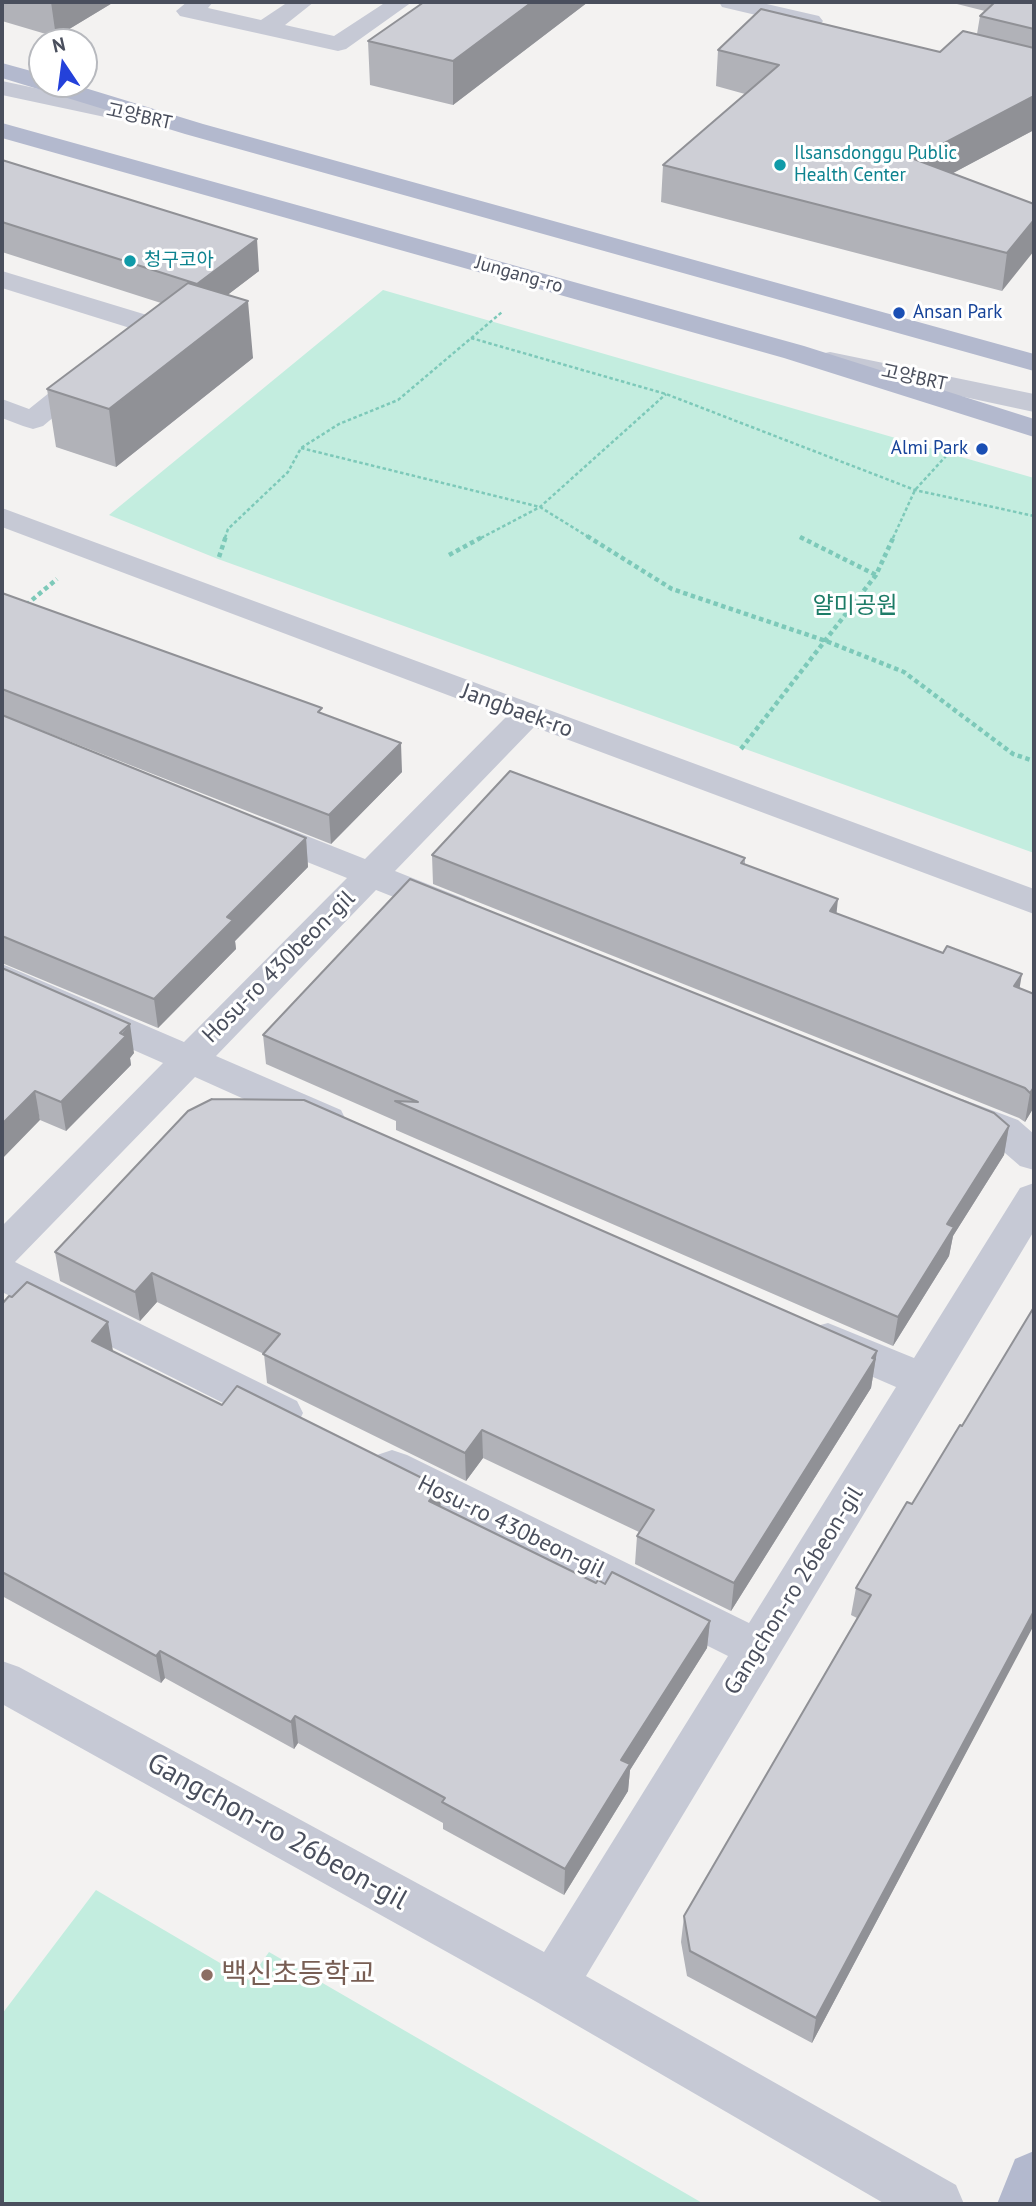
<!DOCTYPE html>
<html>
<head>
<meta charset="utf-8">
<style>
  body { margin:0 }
  #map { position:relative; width:1036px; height:2206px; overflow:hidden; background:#f3f2f1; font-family:"PT Sans",sans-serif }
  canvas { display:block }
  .frame { position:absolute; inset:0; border:4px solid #4a4f5d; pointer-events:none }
  .north { position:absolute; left:28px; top:28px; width:70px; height:70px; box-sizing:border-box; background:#fff; border:2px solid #b7b9be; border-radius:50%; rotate:347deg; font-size:19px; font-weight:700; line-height:28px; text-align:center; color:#4a4f5d }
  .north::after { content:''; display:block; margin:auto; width:24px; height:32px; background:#2441da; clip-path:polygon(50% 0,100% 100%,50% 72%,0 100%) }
</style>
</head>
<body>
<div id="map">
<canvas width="1036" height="2206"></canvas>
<div class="frame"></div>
<div class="north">N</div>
</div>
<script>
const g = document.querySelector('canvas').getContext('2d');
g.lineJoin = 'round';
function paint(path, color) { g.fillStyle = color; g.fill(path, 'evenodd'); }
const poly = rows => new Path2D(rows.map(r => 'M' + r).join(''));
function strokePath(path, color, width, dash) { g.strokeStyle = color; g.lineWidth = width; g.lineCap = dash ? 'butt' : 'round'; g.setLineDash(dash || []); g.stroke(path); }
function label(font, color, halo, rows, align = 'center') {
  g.font = font + ' "PT Sans","Noto Sans KR",sans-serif'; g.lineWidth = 6; g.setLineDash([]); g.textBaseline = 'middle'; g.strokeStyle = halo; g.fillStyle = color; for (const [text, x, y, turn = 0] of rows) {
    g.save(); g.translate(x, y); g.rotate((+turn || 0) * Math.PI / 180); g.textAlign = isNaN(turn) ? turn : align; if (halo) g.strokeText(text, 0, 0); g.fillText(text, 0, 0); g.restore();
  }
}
paint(poly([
  [383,290,1034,478,1034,853,218,559,109,515],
  [96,1890,249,1980,269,1952,704,2204,2,2204,2,2014]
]), '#c3eddf');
strokePath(poly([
  [471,338,666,394,915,490,1034,516],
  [301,448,540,507,590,538],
  [800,537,802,538],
  [225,538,228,529,288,472,301,448,339,424,398,400,502,312],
  [481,538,540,507,666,394],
  [893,538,915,490,957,444]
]), '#7dc9b9', 2.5, [3.5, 2.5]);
strokePath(poly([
  [587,536,672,589,826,641,904,672,1013,754,1034,761],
  [800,537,876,575],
  [449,555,484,536],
  [219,557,226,536],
  [26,605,57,579],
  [741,749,876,575,894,536]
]), '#7dc9b9', 4.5, [4.5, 3.5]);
paint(poly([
  [187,2,213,2,208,8,261,20,288,2,314,2,285,25,334,36,386,2,412,2,346,49,338,51,180,16,176,11,187,2],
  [719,2,758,2,819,16,823,21,819,26,811,28,722,7,719,2],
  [2,81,161,115,170,117,173,122,170,127,161,129,2,95,2,81],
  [2,271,160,319,164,325,43,426,33,429,23,426,2,418,2,399,29,409,130,328,2,288,2,271],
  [830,352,1034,394,1034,412,820,366,816,360,820,354,830,352],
  [2,508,1034,889,1034,914,534,727,395,871,465,899,470,907,465,915,452,919,439,915,376,890,216,1056,341,1110,346,1120,341,1130,327,1134,313,1130,195,1077,15,1262,297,1401,303,1413,297,1425,282,1430,267,1425,2,1292,2,1226,163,1063,2,992,2,964,184,1042,347,878,245,837,240,829,245,821,257,818,269,821,365,859,506,717,2,527,2,508],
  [962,1099,1018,1120,1034,1134,1034,1170,1020,1166,990,1140,948,1123,943,1113,948,1103,962,1099],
  [1034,1183,1034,1231,586,1976,956,2185,964,2204,885,2204,535,2001,2,1704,2,1661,19,1667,544,1952,728,1656,377,1481,370,1468,377,1455,392,1450,407,1455,749,1623,896,1387,813,1351,807,1339,813,1327,828,1323,914,1358,1020,1188,1034,1183]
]), '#c6c9d5');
paint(poly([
  [2,63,42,74,42,84,72,84,203,124,1034,354,1034,371,185,134,2,78,2,63],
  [2,123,804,346,1034,419,1034,437,784,358,2,138,2,123],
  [1034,2151,1034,2204,997,2204,1015,2159,1034,2151]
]), '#b3b9ce');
paint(poly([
  [2,2,114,2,56,37,2,21],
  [424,2,588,2,453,105,370,85,368,41],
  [949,2,1034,2,1034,130,953,173,1034,204,1002,291,661,202,663,165,745,94,716,86,718,50,940,52,977,34,980,16,985,11],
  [2,160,259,271,227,295,253,358,116,467,56,447,47,389,161,303,2,252],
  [2,593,323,714,402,772,331,844,28,725,306,838,308,867,235,941,236,949,158,1028,2,963],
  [432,855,745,858,745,864,837,914,1020,989,1034,1107,1025,1122,1019,1118,433,884],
  [2,968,134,1053,130,1058,131,1065,66,1131,40,1120],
  [263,1035,1009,1126,1004,1155,953,1236,949,1256,893,1346,396,1130,396,1121,266,1064],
  [55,1252,877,1351,871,1388,731,1611,635,1564,637,1536,639,1532,483,1458,466,1481,267,1383,264,1354,157,1302,140,1321,60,1281],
  [2,1304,113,1351,222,1405,440,1487,440,1506,596,1583,605,1584,710,1621,707,1648,630,1770,628,1791,564,1895,443,1829,443,1823,298,1743,294,1749,165,1678,161,1683,2,1596],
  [962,1426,1001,1686,812,2043,687,1976,681,1942,684,1916,857,1618,851,1615,856,1588,912,1504]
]), '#b1b2b8');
paint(poly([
  [51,2,114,2,56,37],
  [532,2,588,2,453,105,453,61],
  [1034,96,1034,130,910,196,914,159],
  [1034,220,1034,251,1002,291,1007,253],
  [257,239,259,271,200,316,197,284],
  [248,301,253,358,116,467,109,409],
  [401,743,402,772,331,844,329,815],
  [306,838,308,867,235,941,236,949,158,1028,154,999,227,917],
  [838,899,835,928,830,911],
  [1022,974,1017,1003,1014,986],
  [130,1024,134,1053,130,1058,131,1065,66,1131,61,1102],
  [1034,1087,1034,1107,1025,1122,1030,1093],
  [35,1091,40,1120,2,1159,2,1124],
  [1009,1126,1004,1155,953,1236,949,1256,893,1346,898,1317,947,1224],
  [152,1273,157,1302,140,1321,135,1292],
  [108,1322,113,1351,97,1369,92,1341],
  [877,1351,871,1388,731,1611,734,1583],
  [482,1430,483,1458,466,1481,465,1453],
  [440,1487,441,1515,429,1501],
  [1034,1611,1034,1625,812,2043,816,2018],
  [710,1621,707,1648,630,1770,628,1791,564,1895,565,1869,621,1760],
  [160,1651,165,1678,161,1683,156,1656],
  [295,1716,298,1743,294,1749,291,1722]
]), '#909196');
const building = poly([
  [424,2,532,2,453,61,368,41,424,2],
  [995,2,1034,2,1034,29,980,16,995,2],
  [761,9,940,52,963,31,1034,48,1034,96,914,159,1034,204,1034,220,1007,253,663,165,779,65,718,50,761,9],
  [2,160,257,239,197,284,2,222,2,160],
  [188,283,248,301,109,409,47,389,188,283],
  [2,593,322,708,318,712,401,743,329,815,2,689,2,593],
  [2,715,306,838,227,917,233,920,154,999,2,936,2,715],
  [510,771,745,858,741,863,838,899,830,911,943,953,947,946,1022,974,1014,986,1034,994,1034,1087,1030,1093,1025,1088,432,855,510,771],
  [410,879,994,1113,1009,1126,947,1224,954,1227,898,1317,395,1101,418,1102,263,1035,410,879],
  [2,968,130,1024,120,1033,126,1036,61,1102,35,1091,2,1124,2,968],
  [212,1099,304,1100,877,1351,872,1358,875,1359,734,1583,637,1536,654,1510,482,1430,465,1453,263,1354,280,1334,152,1273,135,1292,55,1252,188,1111,212,1099],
  [27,1282,108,1322,92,1341,222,1405,237,1386,440,1487,429,1501,596,1583,598,1580,605,1584,612,1572,710,1621,621,1760,630,1764,565,1869,442,1802,445,1798,295,1716,291,1722,160,1651,156,1656,2,1572,2,1304,9,1296,12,1297,27,1282],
  [1034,1307,1034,1611,816,2018,690,1951,684,1916,871,1595,856,1588,907,1502,912,1504,960,1425,962,1426,1034,1307]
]);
paint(building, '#cecfd6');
strokePath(building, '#909196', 2);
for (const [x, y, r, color] of [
  [780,165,7,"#0f9aa8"],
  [130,261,7,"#0f9aa8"],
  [899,313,7,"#1a4fb4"],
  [982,449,7,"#1a4fb4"],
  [207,1975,7,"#8d6e63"]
]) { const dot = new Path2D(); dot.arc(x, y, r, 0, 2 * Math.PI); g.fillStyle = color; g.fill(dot); strokePath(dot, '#fff', 2.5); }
label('19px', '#4a4f5d', '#fff', [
  ["고양BRT",139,117,12],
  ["Jungang-ro",519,275,16],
  ["고양BRT",914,378,12]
]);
label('19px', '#0d838f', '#fff', [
  ["Ilsansdonggu Public",794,154],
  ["Health Center",794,176],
  ["청구코아",144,261]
], 'left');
label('19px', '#164399', '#fff', [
  ["Ansan Park",913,313],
  ["Almi Park",968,449,"right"]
], 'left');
label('23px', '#1d7c67', '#fff', [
  ["얄미공원",855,606]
]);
label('23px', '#4a4f5d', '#fff', [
  ["Jangbaek-ro",517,711,20],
  ["Hosu-ro 430beon-gil",279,967,-45],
  ["Hosu-ro 430beon-gil",511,1527,26],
  ["Gangchon-ro 26beon-gil",794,1591,-58]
]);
label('28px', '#4a4f5d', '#fff', [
  ["Gangchon-ro 26beon-gil",277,1832,29]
]);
label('28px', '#785e54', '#fff', [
  ["백신초등학교",221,1975]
], 'left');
</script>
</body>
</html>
